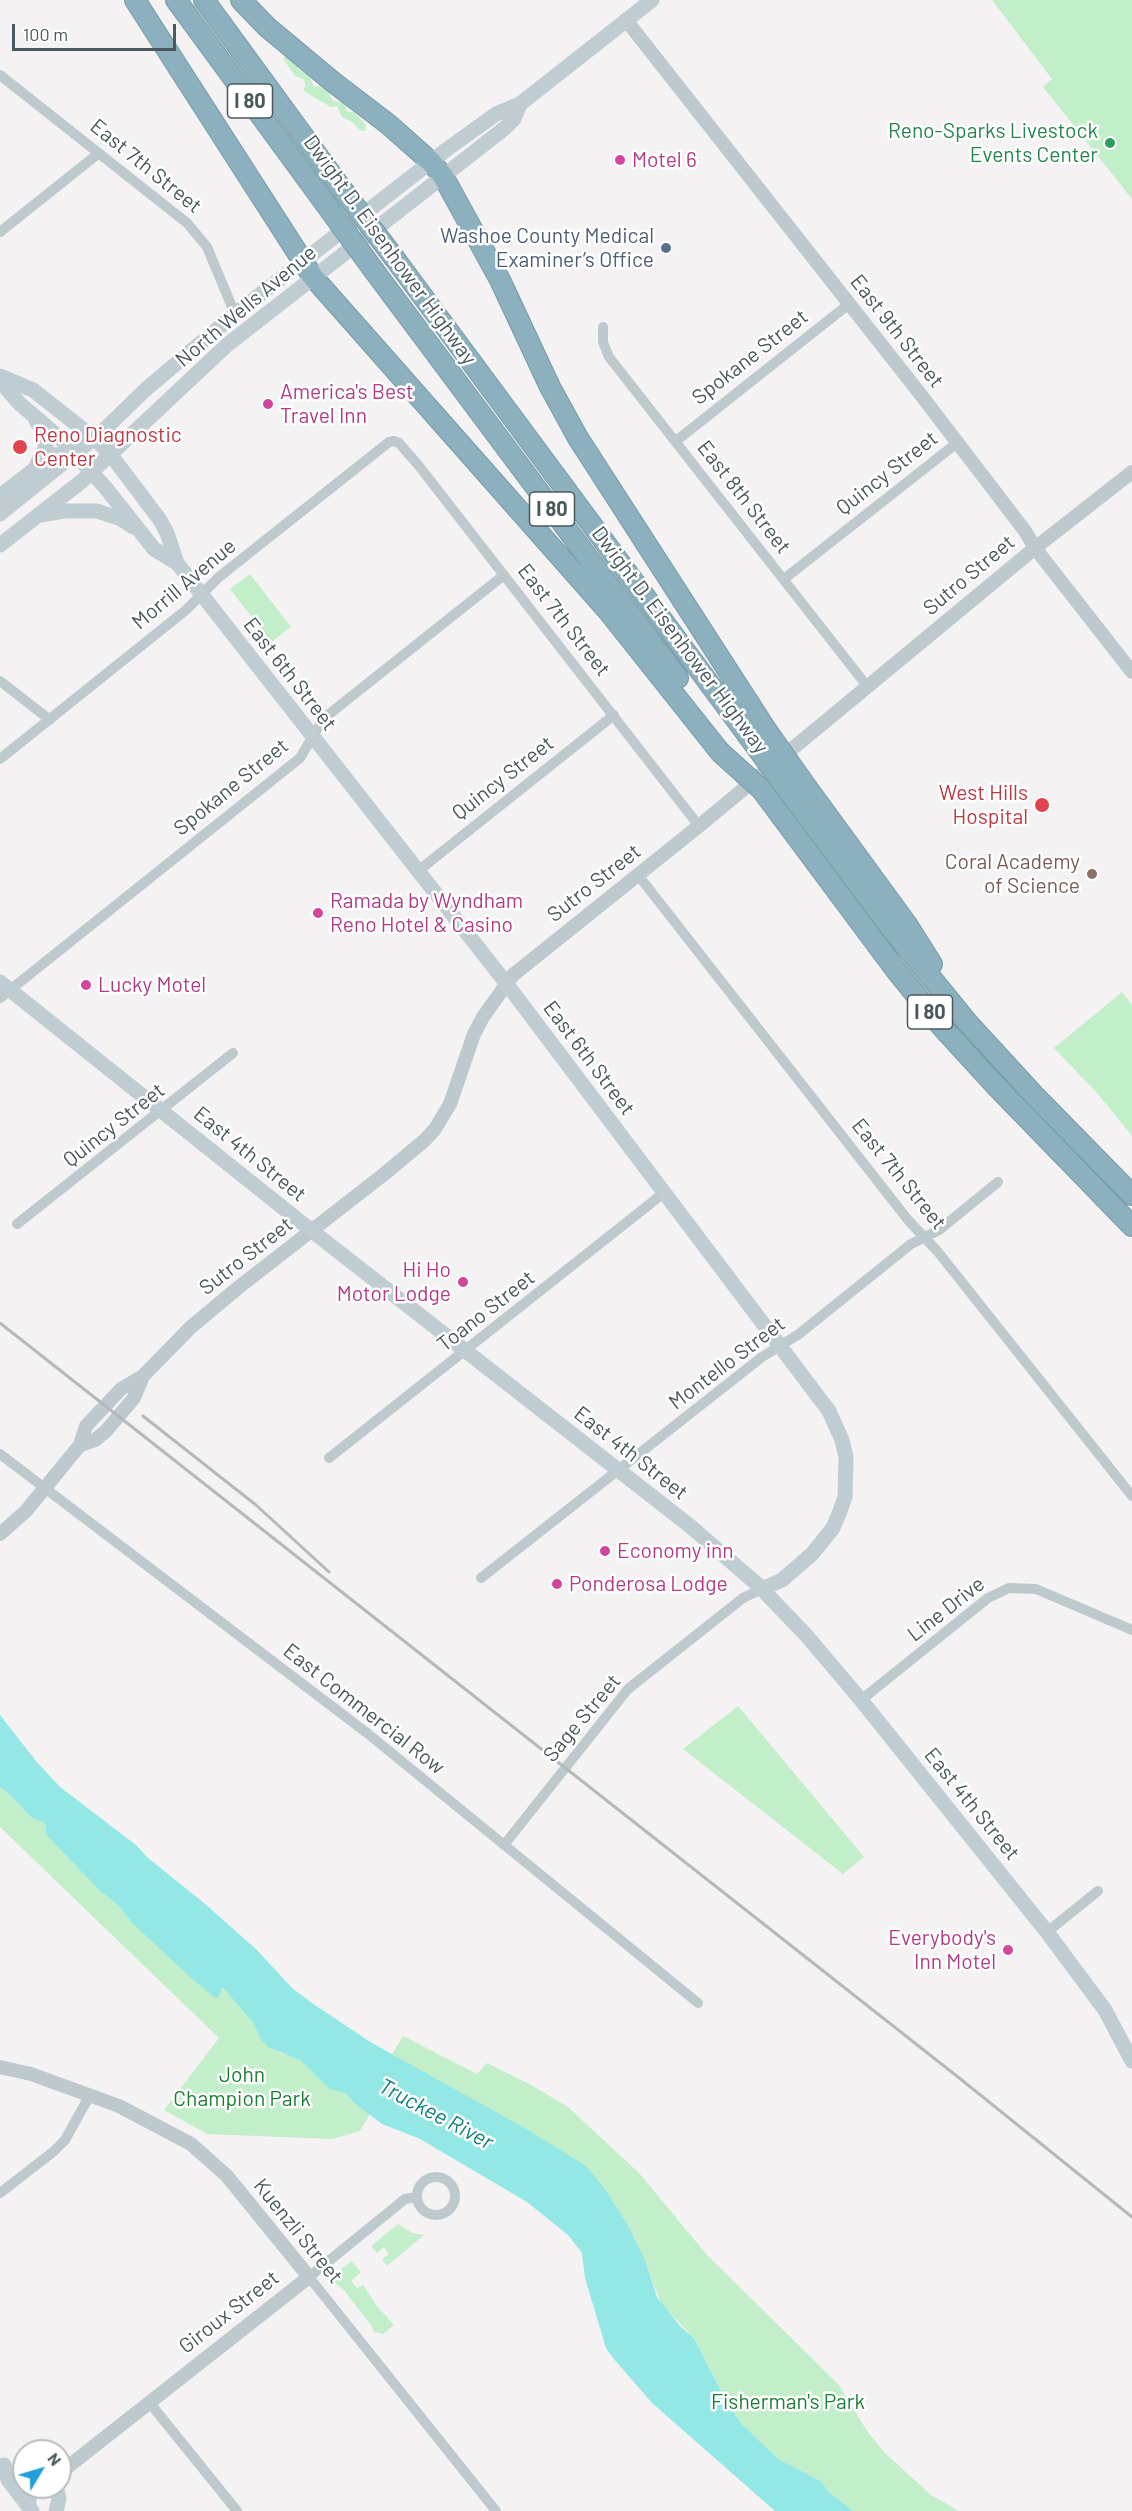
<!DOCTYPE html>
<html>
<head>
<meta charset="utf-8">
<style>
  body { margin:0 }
  #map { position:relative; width:1132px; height:2511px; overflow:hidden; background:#f4f2f2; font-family:Barlow,sans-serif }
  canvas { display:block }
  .north { position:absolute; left:12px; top:2439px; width:60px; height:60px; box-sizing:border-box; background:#fff; border:2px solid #b7bdbf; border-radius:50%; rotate:52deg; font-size:16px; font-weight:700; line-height:24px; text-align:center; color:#4a595e }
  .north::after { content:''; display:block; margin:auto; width:21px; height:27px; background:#23a0dc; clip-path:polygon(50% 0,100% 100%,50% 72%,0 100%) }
  .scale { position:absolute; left:12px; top:24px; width:164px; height:27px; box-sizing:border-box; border:3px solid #4a595e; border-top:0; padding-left:8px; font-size:18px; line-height:21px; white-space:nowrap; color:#4a595e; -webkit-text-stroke:4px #fff; paint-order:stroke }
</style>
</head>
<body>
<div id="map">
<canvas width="1132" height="2511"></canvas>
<div class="north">N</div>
<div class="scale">100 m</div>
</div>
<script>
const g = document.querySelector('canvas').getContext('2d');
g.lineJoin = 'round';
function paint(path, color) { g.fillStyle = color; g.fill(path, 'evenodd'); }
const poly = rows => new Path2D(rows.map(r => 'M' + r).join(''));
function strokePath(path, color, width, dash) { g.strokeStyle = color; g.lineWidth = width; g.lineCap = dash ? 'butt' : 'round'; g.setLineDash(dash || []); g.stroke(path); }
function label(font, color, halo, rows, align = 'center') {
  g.font = font + ' Barlow,sans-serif'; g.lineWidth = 5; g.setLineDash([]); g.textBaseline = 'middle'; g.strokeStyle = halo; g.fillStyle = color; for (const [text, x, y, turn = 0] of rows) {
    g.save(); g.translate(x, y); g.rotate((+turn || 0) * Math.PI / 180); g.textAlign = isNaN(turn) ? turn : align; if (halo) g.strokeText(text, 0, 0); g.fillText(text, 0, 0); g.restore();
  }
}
paint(poly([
  [992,0,1132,0,1132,199,1043,87,1052,79],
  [285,54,295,60,299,69,309,75,314,87,319,86,328,92,333,101,344,103,347,111,355,113,366,125,365,131,361,131,352,122,342,117,337,106,331,107,305,92,303,88,306,86,303,79,295,76,284,60],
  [250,574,291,627,271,642,230,589],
  [1122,992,1132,1005,1132,1136,1097,1093,1054,1048],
  [738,1706,864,1857,843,1874,683,1749],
  [0,1788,6,1791,32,1818,45,1823,46,1834,50,1839,101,1892,118,1905,132,1923,201,1986,225,1990,254,2024,260,2038,282,2054,292,2055,300,2060,323,2083,346,2093,354,2103,370,2114,360,2131,332,2139,207,2134,164,2110,219,2038,0,1827],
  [403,2036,477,2074,487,2063,533,2086,568,2107,639,2173,707,2255,839,2385,867,2431,885,2453,931,2495,959,2511,853,2511,828,2491,821,2481,778,2459,741,2423,729,2406,694,2338,662,2305,636,2241,605,2189,596,2179,392,2054],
  [398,2224,412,2233,424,2235,387,2266,382,2259,389,2254,384,2247,377,2253,371,2246],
  [351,2261,361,2272,351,2281,357,2288,363,2285,377,2306,394,2325,383,2334,374,2332,371,2325,343,2289,335,2283,334,2277,338,2272]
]), '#c3eeca');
paint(poly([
  [0,1715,36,1761,60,1787,136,1845,148,1858,204,1903,257,1950,292,1988,312,2003,372,2043,523,2127,586,2166,605,2189,626,2222,645,2260,657,2297,680,2326,694,2338,729,2406,741,2423,778,2459,821,2481,828,2491,853,2511,775,2511,652,2403,613,2358,606,2348,585,2278,582,2253,568,2235,527,2202,420,2139,382,2124,354,2103,346,2093,330,2089,323,2083,300,2060,268,2047,260,2038,254,2024,225,1990,222,1988,218,1998,214,1997,189,1976,132,1923,118,1905,101,1892,50,1839,46,1834,45,1823,32,1818,6,1791,0,1788]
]), '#93e8e6');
const motorway = poly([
  [135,0,313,277,608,611,720,752],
  [176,0,324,202],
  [204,0,342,189],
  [241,0,267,27,333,82,388,124,431,162,443,176,500,280,550,387,578,438,765,728],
  [395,259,746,733],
  [375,272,678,678],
  [761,789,895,969,942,1027,996,1086,1132,1226],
  [808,789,908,926,932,964],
  [795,800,894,932,967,1022,1034,1095,1132,1195]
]);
strokePath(motorway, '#779ba9', 22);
strokePath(poly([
  [0,75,187,223,207,247,235,314],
  [0,232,99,153],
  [603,327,603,342,609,357,867,686],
  [676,441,849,304],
  [784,579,957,443],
  [0,681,50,720],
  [0,759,186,610,219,577,389,442,394,441,399,443,419,466,699,826],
  [418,871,614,715],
  [638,875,908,1220,938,1252,1132,1496],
  [0,998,300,758,319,726,328,715,504,575],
  [17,1224,233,1053],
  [0,1454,367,1733,698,2003],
  [329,1458,665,1192],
  [481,1578,762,1357,799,1334,911,1244,939,1230,998,1182],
  [861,1700,988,1598,1009,1588,1036,1589,1132,1630],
  [504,1845,628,1689,743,1598,762,1589],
  [1047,1932,1098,1891],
  '417 2196a19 19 0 1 1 38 0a19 19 0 1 1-38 0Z',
  [0,2193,53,2152,65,2140,90,2095],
  [417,2197,405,2199,309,2277,496,2511],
  [149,2402,237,2511]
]), '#bec9cd', 10);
strokePath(poly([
  [626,20,921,395,1025,531,1035,548,1132,672],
  [80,1445,95,1440,106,1431,134,1398,143,1376],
  [0,1534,26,1511,80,1445,86,1426,121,1389,143,1376,191,1327,239,1287,383,1175,425,1140,435,1129,450,1104,474,1034,483,1017,513,975,699,826,1035,548,1132,472],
  [0,2067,31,2074,119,2106,191,2144,227,2176,309,2277,60,2473]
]), '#bec9cd', 14);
strokePath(poly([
  [0,376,33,390,94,438,111,455,160,520,167,533,177,563,506,983,829,1411,842,1440,846,1457,845,1497,840,1511,833,1528,812,1554,782,1580,762,1589],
  [2,377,7,389,19,403,61,439,105,487,154,549,177,563],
  [36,421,41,428,46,447,37,464],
  [0,496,53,455,75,454],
  [0,514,103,431,145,390,235,314,446,150,496,114,520,104,652,0],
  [41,515,64,511,97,511,121,519,133,527],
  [0,545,82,481,227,345,505,128,514,119,520,104],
  [0,982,312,1231,690,1526,758,1585,806,1635,861,1700,1047,1932,1105,2010,1132,2061],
  [4,2465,8,2480,32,2511],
  [50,2487,58,2494,59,2499,56,2511],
  [29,2507,29,2495,37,2487]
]), '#bfccd2', 15);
strokePath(motorway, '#8cb0bd', 20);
strokePath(poly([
  [0,1323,958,2077,1132,2217],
  [143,1416,256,1505,329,1572]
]), '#b4b9bb', 3);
const motorwayBridge = poly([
  [342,189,395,259],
  [324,202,375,272],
  [765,728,808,789],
  [746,733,795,800],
  [720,752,761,789]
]);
strokePath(motorwayBridge, '#779ba9', 22, []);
strokePath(motorwayBridge, '#8cb0bd', 20);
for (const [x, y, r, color] of [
  [1110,143,6,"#2e9e5b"],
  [620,160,6,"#d1479c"],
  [666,248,6,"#5c6f8a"],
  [268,404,6,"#d1479c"],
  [20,447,8,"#e0444e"],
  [1042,805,8,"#e0444e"],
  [1092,874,6,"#8d6e63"],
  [318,913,6,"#d1479c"],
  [86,985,6,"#d1479c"],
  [463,1282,6,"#d1479c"],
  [605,1551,6,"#d1479c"],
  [557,1584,6,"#d1479c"],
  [1008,1950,6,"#d1479c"]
]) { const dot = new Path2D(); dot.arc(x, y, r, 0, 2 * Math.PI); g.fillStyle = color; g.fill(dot); strokePath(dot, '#fff', 2); }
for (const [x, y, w] of [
  [250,101,45],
  [552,509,45],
  [930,1012,45]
]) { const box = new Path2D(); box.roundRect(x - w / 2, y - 17, w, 34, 4.5); g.fillStyle = '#fff'; g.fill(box); strokePath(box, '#4a595e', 1.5); }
label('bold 20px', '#4a595e', null, [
  ["I 80",250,101],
  ["I 80",552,509],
  ["I 80",930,1012]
]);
label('21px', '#27864d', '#fff', [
  ["Reno-Sparks Livestock",1098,131],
  ["Events Center",1098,155]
], 'right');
label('21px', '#b23c85', '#fff', [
  ["Motel 6",632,160],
  ["America's Best",280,392],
  ["Travel Inn",280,416],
  ["Ramada by Wyndham",330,901],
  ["Reno Hotel & Casino",330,925],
  ["Lucky Motel",98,985],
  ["Hi Ho",451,1270,"right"],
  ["Motor Lodge",451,1294,"right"],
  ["Economy inn",617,1551],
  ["Ponderosa Lodge",569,1584],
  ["Everybody's",996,1938,"right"],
  ["Inn Motel",996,1962,"right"]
], 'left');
label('21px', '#4a595e', '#fff', [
  ["East 7th Street",146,166,39],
  ["Dwight D. Eisenhower Highway",390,250,54],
  ["North Wells Avenue",246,306,-40],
  ["East 9th Street",897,331,52],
  ["Spokane Street",750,357,-38],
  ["Quincy Street",887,473,-38],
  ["East 8th Street",744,497,52],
  ["Sutro Street",969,575,-40],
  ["Morrill Avenue",184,584,-40],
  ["East 7th Street",564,620,52],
  ["Dwight D. Eisenhower Highway",680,640,53],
  ["East 6th Street",290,674,52],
  ["Quincy Street",503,778,-38],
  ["Spokane Street",231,787,-39],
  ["Sutro Street",594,883,-38],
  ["East 6th Street",589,1058,53],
  ["Quincy Street",114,1125,-38],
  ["East 4th Street",250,1154,39],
  ["East 7th Street",899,1174,51],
  ["Sutro Street",246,1256,-38],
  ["Toano Street",486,1311,-38],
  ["Montello Street",727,1363,-37],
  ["East 4th Street",631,1453,38],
  ["Line Drive",946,1609,-38],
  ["East Commercial Row",364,1709,38],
  ["Sage Street",582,1718,-50],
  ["East 4th Street",972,1804,51],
  ["Kuenzli Street",298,2231,51],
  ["Giroux Street",229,2312,-38]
]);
label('21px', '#4e5e75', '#fff', [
  ["Washoe County Medical",654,236],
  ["Examiner’s Office",654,260]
], 'right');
label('21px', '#be3a42', '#fff', [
  ["Reno Diagnostic",34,435],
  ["Center",34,459],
  ["West Hills",1028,793,"right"],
  ["Hospital",1028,817,"right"]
], 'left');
label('21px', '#785e54', '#fff', [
  ["Coral Academy",1080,862],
  ["of Science",1080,886]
], 'right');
label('21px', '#1d7e36', '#fff', [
  ["John",242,2075],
  ["Champion Park",242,2099],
  ["Fisherman's Park",788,2402]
]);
label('italic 22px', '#13827e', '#fff', [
  ["Truckee River",436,2114,28]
]);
</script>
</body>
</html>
